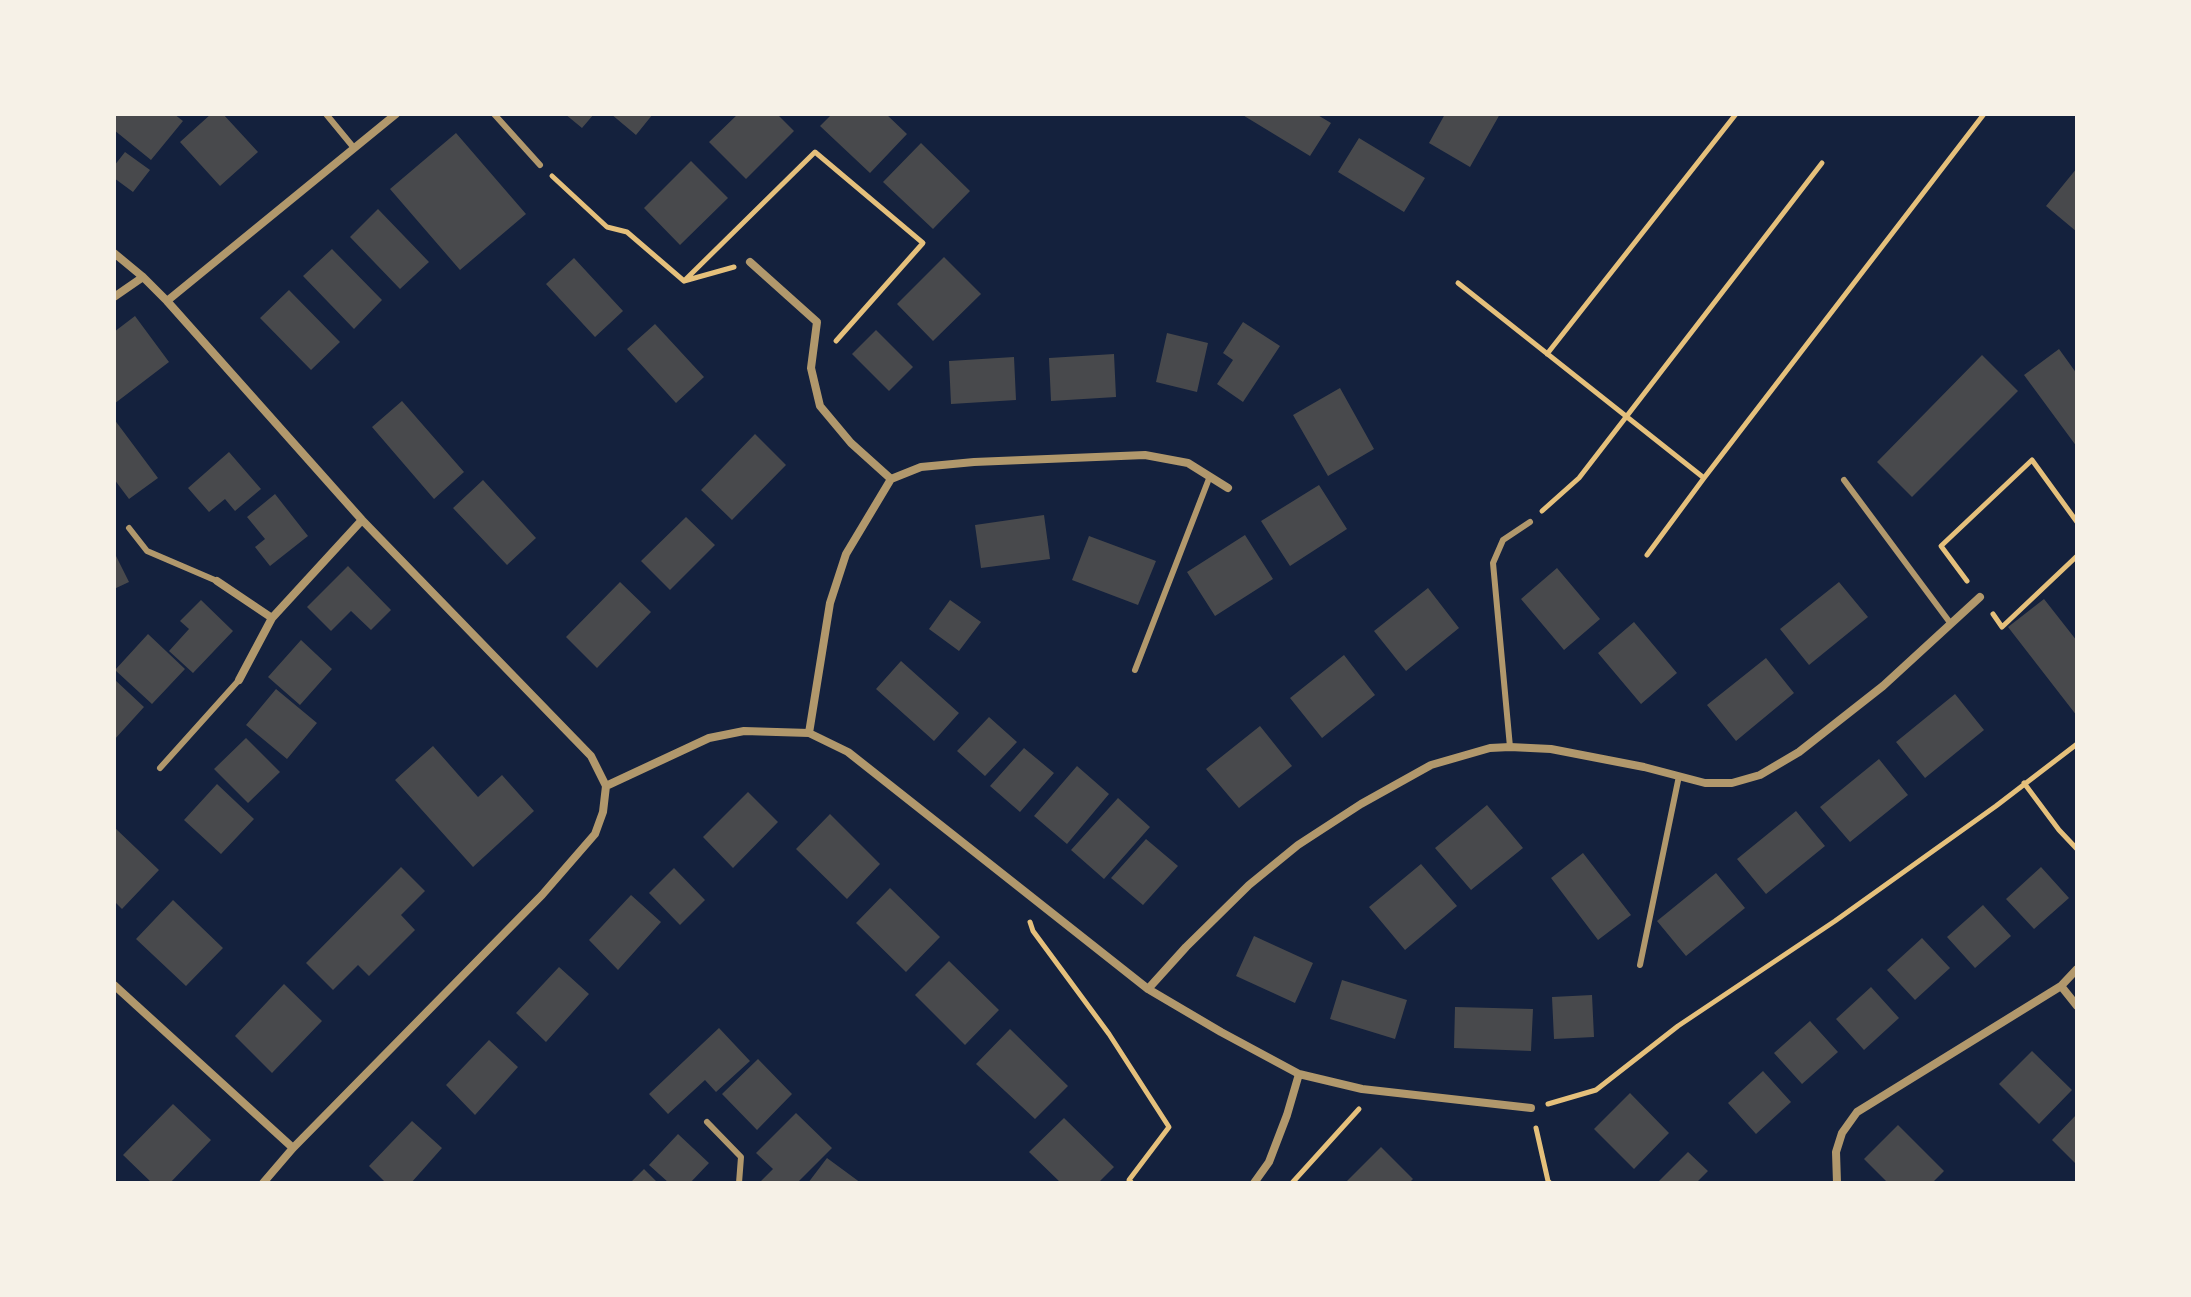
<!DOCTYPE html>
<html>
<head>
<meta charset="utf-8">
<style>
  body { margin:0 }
  #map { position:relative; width:2191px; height:1297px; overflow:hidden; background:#14213d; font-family:"Alegreya Sans",sans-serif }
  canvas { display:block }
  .frame { position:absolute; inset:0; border:116px solid #f6f1e7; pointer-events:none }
</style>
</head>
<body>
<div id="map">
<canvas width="2191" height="1297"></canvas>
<div class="frame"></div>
</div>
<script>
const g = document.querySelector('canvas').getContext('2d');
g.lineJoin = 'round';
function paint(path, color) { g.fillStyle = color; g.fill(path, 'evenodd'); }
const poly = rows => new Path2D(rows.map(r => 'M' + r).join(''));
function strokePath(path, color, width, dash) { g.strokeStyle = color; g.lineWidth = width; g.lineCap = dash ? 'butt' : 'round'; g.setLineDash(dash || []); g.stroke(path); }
paint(poly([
  [114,114,174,114,183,121,151,160,114,130],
  [211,114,223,114,258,152,220,186,180,142],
  [565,114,594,114,582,128],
  [611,114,653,114,636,135],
  [738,114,777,114,794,131,746,179,709,142],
  [832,114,886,114,907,134,870,173,820,126],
  [1241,114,1316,114,1331,123,1310,156],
  [1445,114,1500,114,1470,167,1429,143],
  [456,133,526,214,460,270,390,189],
  [1359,138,1425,178,1404,212,1338,172],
  [921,143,970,191,933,229,883,182],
  [125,152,150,170,133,192,114,178,114,166],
  [691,161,728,198,680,245,644,208],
  [2077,168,2077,232,2046,206],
  [378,209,429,262,400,289,350,237],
  [332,249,382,300,354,329,303,276],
  [944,257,981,294,933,341,897,304],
  [574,258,623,311,595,337,546,284],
  [289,290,340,342,311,370,260,318],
  [135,316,169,362,114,404,114,332],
  [1243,322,1280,346,1243,402,1217,384,1233,360,1223,353],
  [655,324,704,377,676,403,627,349],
  [876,330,913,367,889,391,852,354],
  [1167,333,1208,343,1197,392,1156,382],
  [2059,349,2077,374,2077,447,2024,375],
  [1114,354,1116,397,1051,401,1049,358],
  [1982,355,2018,391,1912,497,1877,462],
  [1014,357,1016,400,951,404,949,361],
  [1340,388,1374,449,1328,476,1293,415],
  [402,401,464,472,434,499,372,427],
  [114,419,158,478,129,499,114,479],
  [755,434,786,465,732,520,701,490],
  [229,452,261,489,235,511,225,499,209,512,188,488],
  [483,480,536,538,507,565,453,508],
  [1319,485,1347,529,1290,566,1261,521],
  [275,494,308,536,270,566,255,547,265,539,247,517],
  [1044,515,1050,559,981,568,975,525],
  [686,517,715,545,670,590,641,561],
  [1245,535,1273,579,1215,616,1187,572],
  [1089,536,1156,561,1138,605,1072,580],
  [114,552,129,582,114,589],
  [348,566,391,610,371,630,351,611,331,631,307,607],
  [1557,568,1600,619,1564,650,1521,599],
  [620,582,651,612,597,668,566,637],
  [1839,582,1868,617,1809,665,1780,629],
  [1428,588,1459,628,1406,671,1374,631],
  [2044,599,2077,641,2077,716,2008,627],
  [201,600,233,631,193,673,169,651,189,629,180,621],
  [950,600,981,622,959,651,929,629],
  [1634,622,1677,673,1641,704,1598,653],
  [148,634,185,669,152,704,115,670],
  [301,640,332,669,300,705,268,677],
  [1344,655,1375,695,1322,738,1290,698],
  [1766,658,1794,693,1736,741,1707,705],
  [901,661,959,713,934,741,876,689],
  [114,679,144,707,114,740],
  [276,689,317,723,287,759,246,725],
  [1955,694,1984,730,1925,778,1896,742],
  [989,717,1017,742,985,776,957,751],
  [1260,726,1292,766,1239,808,1206,769],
  [246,738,280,772,248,803,214,769],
  [433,746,478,797,502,775,534,811,473,867,395,780],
  [1024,748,1054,773,1020,812,990,786],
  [1879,759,1908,795,1850,842,1820,807],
  [1077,766,1109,794,1067,844,1034,816],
  [217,784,254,819,221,854,184,820],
  [748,792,778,822,733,868,703,837],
  [1118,798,1150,827,1104,879,1071,850],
  [1487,805,1523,848,1471,890,1435,848],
  [1796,811,1825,846,1766,894,1737,859],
  [830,814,880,864,847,899,796,849],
  [114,827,159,870,122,909,114,901],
  [1146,839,1178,866,1143,905,1111,878],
  [1583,853,1631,915,1598,940,1551,878],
  [1421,864,1457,906,1405,950,1369,907],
  [401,867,425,891,401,915,415,930,369,976,358,965,333,990,306,963],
  [2041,867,2069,898,2034,929,2006,899],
  [674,868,705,900,680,925,649,893],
  [1716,873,1745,908,1686,956,1657,921],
  [890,888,940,937,906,972,856,923],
  [631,895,661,922,618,970,589,940],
  [173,900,223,948,186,986,136,939],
  [1983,905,2011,936,1975,968,1947,937],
  [1254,936,1313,963,1295,1003,1236,976],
  [1922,938,1950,968,1915,1000,1887,970],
  [949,961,999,1010,965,1045,915,995],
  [559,967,589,994,546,1042,516,1013],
  [1342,980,1407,1000,1395,1039,1330,1019],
  [284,984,322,1021,272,1073,235,1036],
  [1871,987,1899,1018,1864,1050,1836,1019],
  [1592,995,1594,1037,1554,1039,1552,997],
  [1455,1007,1533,1009,1531,1051,1454,1048],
  [1810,1021,1838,1052,1802,1084,1774,1053],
  [719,1028,750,1061,716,1092,705,1080,668,1114,649,1094],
  [1010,1029,1068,1086,1035,1119,976,1064],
  [489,1040,518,1067,475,1115,446,1085],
  [2032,1051,2072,1090,2039,1124,1999,1084],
  [758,1059,792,1094,757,1130,722,1094],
  [1763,1071,1791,1102,1756,1134,1728,1103],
  [1630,1093,1669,1133,1634,1169,1594,1129],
  [173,1104,211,1140,170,1183,152,1183,123,1155],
  [796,1113,832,1148,797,1183,759,1183,773,1169,756,1153],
  [2077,1114,2077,1165,2052,1140],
  [1064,1118,1114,1167,1098,1183,1061,1183,1029,1152],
  [412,1121,442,1148,411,1183,386,1183,369,1166],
  [1898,1125,1944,1171,1932,1183,1888,1183,1864,1159],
  [678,1134,709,1163,690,1183,669,1183,649,1165],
  [1381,1147,1413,1179,1409,1183,1345,1183],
  [1688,1152,1708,1171,1696,1183,1657,1183],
  [827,1158,861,1183,808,1183],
  [644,1169,658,1183,630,1183]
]), '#48494c');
strokePath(poly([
  [552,176,607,227,627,232,684,281,734,267],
  [684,281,815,152,923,243,836,341],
  [1458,283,1704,478],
  [1547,354,1736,114],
  [1542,511,1579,478,1822,163],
  [1647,555,1704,478,1984,114],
  [1967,581,1941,546,2032,460,2077,522],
  [1993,614,2002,627,2077,556],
  [2024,783,2059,830,2077,849],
  [1030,922,1033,931,1109,1034,1169,1127,1129,1180,1132,1183],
  [1548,1104,1596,1090,1678,1026,1835,921,1996,806,2077,744],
  [1536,1128,1548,1181,1550,1183],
  [1292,1183,1359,1109]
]), '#e5c07b', 5);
strokePath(poly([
  [326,114,354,148],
  [494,114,540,165],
  [1844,480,1951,624],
  [129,528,147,551,217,581],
  [1135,670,1210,476],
  [1510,747,1493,563,1503,540,1530,522],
  [160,768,239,680],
  [1640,965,1679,776],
  [707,1122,741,1157,739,1183]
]), '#b1986c', 6);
strokePath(poly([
  [114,253,143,277,167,301,362,520,591,756,606,786],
  [750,262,817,322,811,368,820,406,851,443,891,479],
  [114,297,143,277],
  [167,301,396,114],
  [217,581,272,618],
  [239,680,272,618,362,520],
  [809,733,830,603,846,554,891,479,921,467,974,462,1145,455,1188,463,1228,488],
  [606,786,709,738,744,731,809,733,848,752,1148,989,1221,1032,1299,1074,1362,1089,1531,1108],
  [114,985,293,1148],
  [2061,986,2077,1006],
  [1148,989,1186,947,1249,885,1298,845,1361,804,1431,765,1490,748,1510,747,1551,749,1644,767,1705,783,1732,783,1760,775,1799,752,1883,686,1980,597],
  [263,1183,293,1148,542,895,595,834,603,812,606,786],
  [1254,1183,1269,1162,1287,1115,1299,1074],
  [1837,1183,1836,1152,1842,1133,1857,1112,2061,986,2077,969]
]), '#b1986c', 8);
</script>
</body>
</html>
